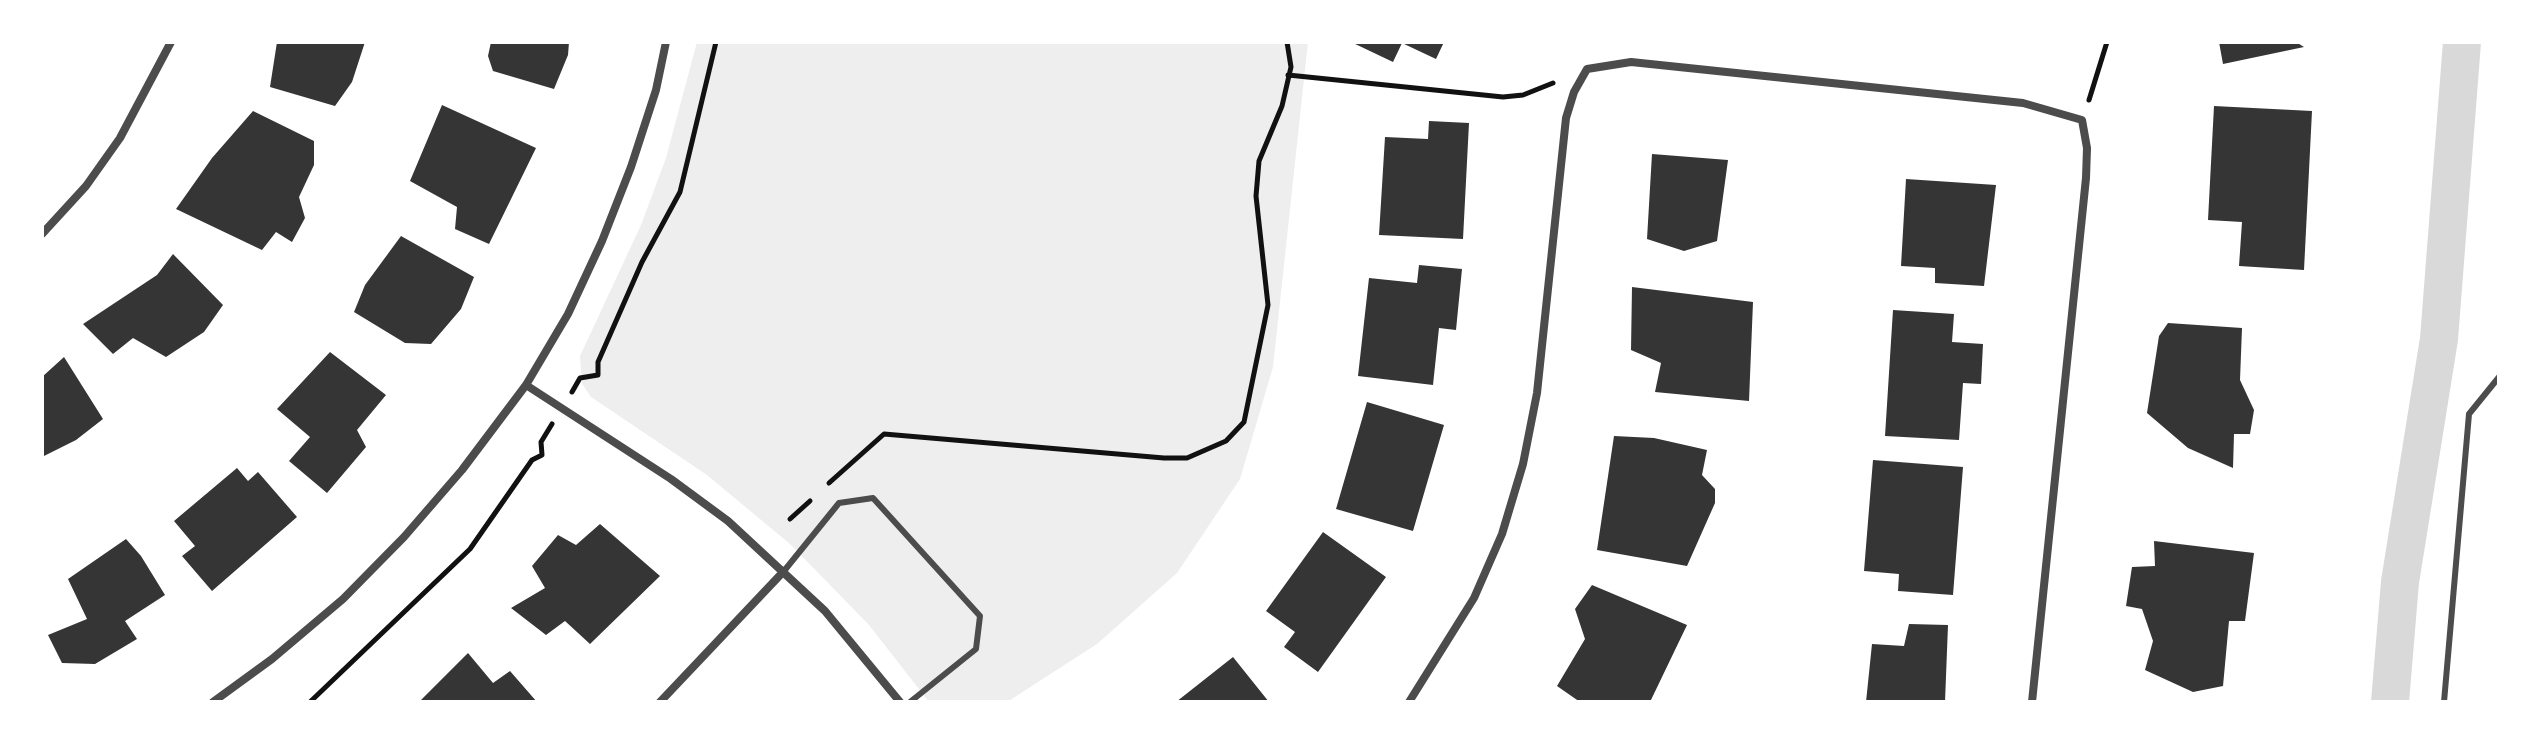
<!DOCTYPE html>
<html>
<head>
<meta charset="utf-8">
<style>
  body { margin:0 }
  #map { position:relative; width:2541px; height:744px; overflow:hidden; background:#fff; font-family:Signika,sans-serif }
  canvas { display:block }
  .frame { position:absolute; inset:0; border:44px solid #fff; pointer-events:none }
</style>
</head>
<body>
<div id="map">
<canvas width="2541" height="744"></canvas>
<div class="frame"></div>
</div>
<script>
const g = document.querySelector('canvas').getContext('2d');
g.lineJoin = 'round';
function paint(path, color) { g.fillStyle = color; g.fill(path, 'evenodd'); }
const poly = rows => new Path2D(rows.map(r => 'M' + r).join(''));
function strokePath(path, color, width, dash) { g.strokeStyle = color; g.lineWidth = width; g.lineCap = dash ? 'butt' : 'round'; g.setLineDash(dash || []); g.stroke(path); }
paint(poly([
  [697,42,1308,42,1273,367,1240,479,1177,573,1097,644,1007,702,929,702,869,625,790,544,707,475,591,397,582,384,580,356,641,225,666,158]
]), '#eee');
strokePath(poly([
  [2390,702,2400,582,2439,339,2462,42]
]), '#d9d9d9', 38);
paint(poly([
  [277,42,365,42,352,82,335,106,270,87],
  [491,42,569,42,568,55,554,89,493,71,488,56],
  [1351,42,1444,42,1436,59,1402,43,1393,62],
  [2219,42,2296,42,2304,47,2223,64],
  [442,105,536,148,489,244,455,229,457,207,410,181],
  [2214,106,2312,111,2304,270,2239,266,2242,222,2208,220],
  [253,111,314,141,314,165,299,197,305,218,292,242,276,232,262,250,176,209,212,158],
  [1429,121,1469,123,1463,239,1379,235,1385,137,1428,139],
  [1652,154,1728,160,1717,241,1684,251,1647,239],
  [1906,179,1996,185,1984,286,1935,283,1935,268,1901,266],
  [401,236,474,277,461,309,431,344,405,343,354,312,365,285],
  [173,254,223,305,204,332,166,357,133,338,113,354,83,324,157,275],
  [1419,265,1462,269,1456,330,1439,328,1433,385,1358,376,1369,278,1417,283],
  [1632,287,1753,302,1749,401,1655,392,1661,363,1631,350],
  [1893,310,1954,314,1952,342,1983,344,1981,384,1963,383,1959,440,1885,436],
  [2168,323,2242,328,2240,380,2254,410,2250,434,2234,434,2233,468,2188,448,2147,413,2159,336],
  [330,352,386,395,357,430,366,447,327,493,289,461,310,437,277,409],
  [64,357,103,419,76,440,42,457,42,377],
  [1367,402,1444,425,1413,531,1336,509],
  [1614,436,1654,438,1707,450,1702,475,1715,489,1715,503,1687,566,1597,550],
  [1873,460,1963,467,1953,595,1898,591,1899,574,1864,571],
  [237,468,248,481,258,472,297,517,212,591,182,556,195,546,174,521],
  [600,524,660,576,590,644,565,621,546,635,511,608,545,588,532,566,558,535,576,545],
  [1323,532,1386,577,1318,672,1284,647,1295,632,1266,611],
  [126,539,141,556,165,595,125,621,137,639,95,664,62,663,48,635,87,619,68,579],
  [2154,541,2254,553,2245,621,2229,621,2223,686,2193,692,2145,670,2153,641,2142,609,2126,606,2132,567,2155,566],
  [1592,585,1687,625,1650,702,1580,702,1557,686,1585,639,1575,609],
  [1909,624,1948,625,1945,702,1866,702,1872,644,1904,646],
  [468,653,493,683,510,671,537,702,419,702],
  [1233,657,1269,702,1176,702]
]), '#353535');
strokePath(poly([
  [1288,75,1503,97,1523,95,1553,83],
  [2089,100,2107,42],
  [572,392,580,378,598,375,598,362,642,262,680,192,716,42],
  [829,483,884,434,1164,458,1187,458,1226,441,1244,422,1268,305,1256,196,1259,161,1282,106,1291,67,1287,42],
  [790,519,810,501],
  [310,702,470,549,532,460,542,455,541,442,552,424]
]), '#111', 5);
strokePath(poly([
  [784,571,839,503,873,498,980,616,976,649,910,702],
  [2444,702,2469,414,2499,377]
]), '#4c4c4c', 6);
strokePath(poly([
  [42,234,86,186,120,138,171,42],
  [526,385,671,479,728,521,825,611,900,702],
  [213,702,272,659,343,599,404,537,462,470,526,385,568,314,602,241,631,167,656,90,666,42],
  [660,702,784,571],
  [1409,702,1474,598,1502,534,1523,464,1537,393,1566,118,1574,92,1587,69,1631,62,2023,103,2082,120,2087,148,2086,178,2032,702]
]), '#4c4c4c', 8);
</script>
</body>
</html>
